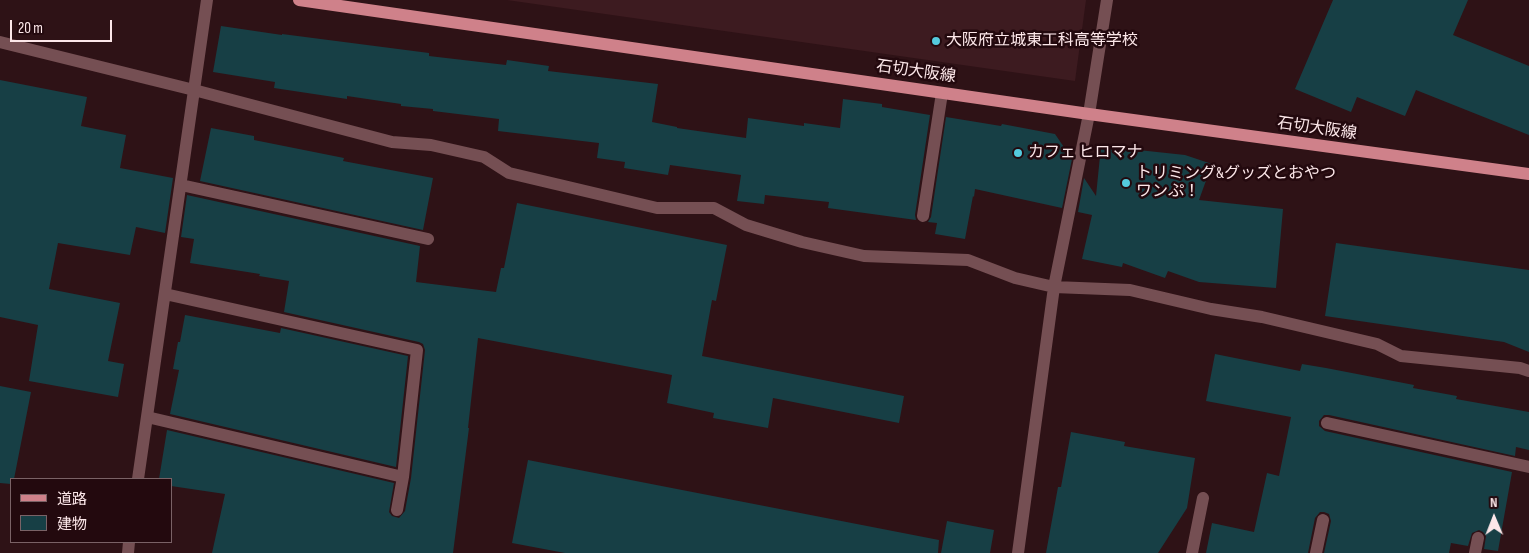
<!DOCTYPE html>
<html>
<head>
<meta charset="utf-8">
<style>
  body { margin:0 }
  #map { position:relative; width:1529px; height:553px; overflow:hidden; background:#2e1216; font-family:"Sofia Sans Condensed","Noto Sans JP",sans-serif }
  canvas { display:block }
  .legend { position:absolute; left:10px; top:478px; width:162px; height:65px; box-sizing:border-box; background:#23090e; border:1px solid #7a6266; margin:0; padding:6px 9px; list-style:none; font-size:15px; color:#fce7e9 }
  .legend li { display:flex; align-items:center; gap:10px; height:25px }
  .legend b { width:25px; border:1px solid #7a6266 }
  .north { position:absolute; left:1469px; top:493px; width:50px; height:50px; -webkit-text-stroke:4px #23090e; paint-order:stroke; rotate:359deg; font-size:14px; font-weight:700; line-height:20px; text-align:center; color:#fce7e9 }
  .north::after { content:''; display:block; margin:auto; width:18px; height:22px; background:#fce7e9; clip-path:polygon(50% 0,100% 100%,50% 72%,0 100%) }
  .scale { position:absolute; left:10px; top:20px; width:102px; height:22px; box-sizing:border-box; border:2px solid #fce7e9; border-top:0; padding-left:6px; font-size:15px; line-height:18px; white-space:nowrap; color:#fce7e9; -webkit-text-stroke:4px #23090e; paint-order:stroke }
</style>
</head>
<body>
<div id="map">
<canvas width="1529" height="553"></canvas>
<ul class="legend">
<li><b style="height:6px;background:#cf818a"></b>道路</li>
<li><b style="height:14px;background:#173f45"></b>建物</li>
</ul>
<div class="north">N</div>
<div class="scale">20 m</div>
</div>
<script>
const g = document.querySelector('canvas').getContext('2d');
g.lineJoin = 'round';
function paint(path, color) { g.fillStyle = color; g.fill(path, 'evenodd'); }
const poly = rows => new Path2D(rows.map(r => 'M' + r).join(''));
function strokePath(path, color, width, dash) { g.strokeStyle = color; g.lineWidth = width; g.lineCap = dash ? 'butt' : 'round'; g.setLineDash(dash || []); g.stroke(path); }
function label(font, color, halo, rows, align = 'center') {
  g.font = font + ' "Sofia Sans Condensed","Noto Sans JP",sans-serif'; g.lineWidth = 5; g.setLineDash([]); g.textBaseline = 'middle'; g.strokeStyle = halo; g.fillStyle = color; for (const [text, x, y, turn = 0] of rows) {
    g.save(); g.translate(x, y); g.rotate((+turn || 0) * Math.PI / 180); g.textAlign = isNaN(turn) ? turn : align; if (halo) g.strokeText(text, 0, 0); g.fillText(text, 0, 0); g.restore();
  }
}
paint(poly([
  [507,0,1086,0,1075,81]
]), '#3d1b20');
paint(poly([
  [1333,0,1468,0,1453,35,1529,66,1529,135,1416,90,1405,116,1357,97,1351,112,1295,89],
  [221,26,282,35,282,34,429,53,429,56,506,65,507,60,549,66,548,71,658,84,652,122,677,127,677,128,746,138,748,118,804,126,804,123,840,128,843,99,882,104,882,107,930,115,915,215,916,220,828,208,829,202,765,195,764,204,737,201,741,175,670,165,668,175,624,168,625,162,597,158,599,143,498,131,499,119,433,111,433,109,401,106,401,104,347,96,347,99,274,88,275,82,213,72],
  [0,80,87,97,81,126,126,135,120,168,173,178,165,233,136,227,130,255,58,243,49,289,120,303,108,361,124,364,118,397,29,381,38,325,0,317],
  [946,117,1001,126,1002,124,1055,134,1072,159,1062,208,975,189,974,197,973,196,965,239,935,234,937,223,928,222,931,217],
  [211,128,254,136,254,140,344,158,343,161,433,178,423,230,200,181],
  [1101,146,1185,155,1212,164,1199,200,1283,209,1276,288,1199,282,1168,271,1165,278,1123,263,1122,267,1082,259,1092,215,1078,212,1084,178,1096,196],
  [187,195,420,246,416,282,496,292,501,268,504,268,517,203,727,245,716,301,712,300,702,356,904,396,899,423,773,398,768,428,713,418,714,413,667,403,672,375,478,338,468,428,469,428,453,553,212,553,225,494,171,486,171,479,159,479,167,430,394,483,389,512,392,516,399,518,405,511,411,478,425,350,423,344,419,342,284,312,289,281,259,276,260,274,190,263,194,239,181,237],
  [1336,243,1529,270,1529,352,1504,342,1325,316],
  [185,315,280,333,281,328,408,356,396,467,170,414,179,370,173,369,178,342,180,342],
  [1215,354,1300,371,1302,364,1326,368,1414,385,1413,388,1457,396,1456,399,1529,412,1529,450,1516,447,1515,456,1329,415,1324,415,1319,421,1319,426,1325,431,1512,472,1498,551,1484,549,1486,536,1483,532,1479,530,1472,533,1468,546,1451,543,1449,553,1324,553,1331,521,1329,514,1324,512,1320,512,1315,518,1308,553,1206,553,1212,523,1254,532,1267,473,1279,476,1291,417,1206,401],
  [0,386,31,392,14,479,11,479,11,484,0,483],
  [1071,432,1125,442,1124,446,1195,458,1187,508,1158,553,1046,553,1058,487,1061,487],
  [528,460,939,540,938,553,565,553,512,543],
  [947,521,994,530,990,553,941,553]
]), '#173f45');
strokePath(poly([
  [0,42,194,90,392,142,431,145,484,157,509,173,657,208,714,208,746,225,802,242,864,256,968,260,1015,278,1054,287,1130,290,1211,309,1262,317,1377,344,1401,356,1520,368,1529,371],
  [181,185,428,239],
  [923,216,942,93],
  [165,294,417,350,403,477,397,510],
  [147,417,403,477],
  [1327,423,1529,467],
  [138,479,207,0],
  [128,553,129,542],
  [1018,553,1054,287,1089,114,1107,0],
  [1192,553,1203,498],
  [1316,553,1323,520],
  [1475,553,1478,538]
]), '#754f53', 12);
strokePath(poly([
  [299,0,1089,114,1529,174]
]), '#cf818a', 12);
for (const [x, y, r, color] of [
  [936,41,5,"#54cadd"],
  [1018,153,5,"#54cadd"],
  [1126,183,5,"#54cadd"]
]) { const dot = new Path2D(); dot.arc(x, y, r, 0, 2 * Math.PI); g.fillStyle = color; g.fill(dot); strokePath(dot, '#23090e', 2); }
label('16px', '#fce7e9', '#23090e', [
  ["大阪府立城東工科高等学校",946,41],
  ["カフェ ヒロマナ",1028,153],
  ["トリミング&グッズとおやつ",1136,174],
  ["ワンぷ！",1136,192]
], 'left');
label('16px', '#fce7e9', '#23090e', [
  ["石切大阪線",916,72,8],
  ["石切大阪線",1317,129,8]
]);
</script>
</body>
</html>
